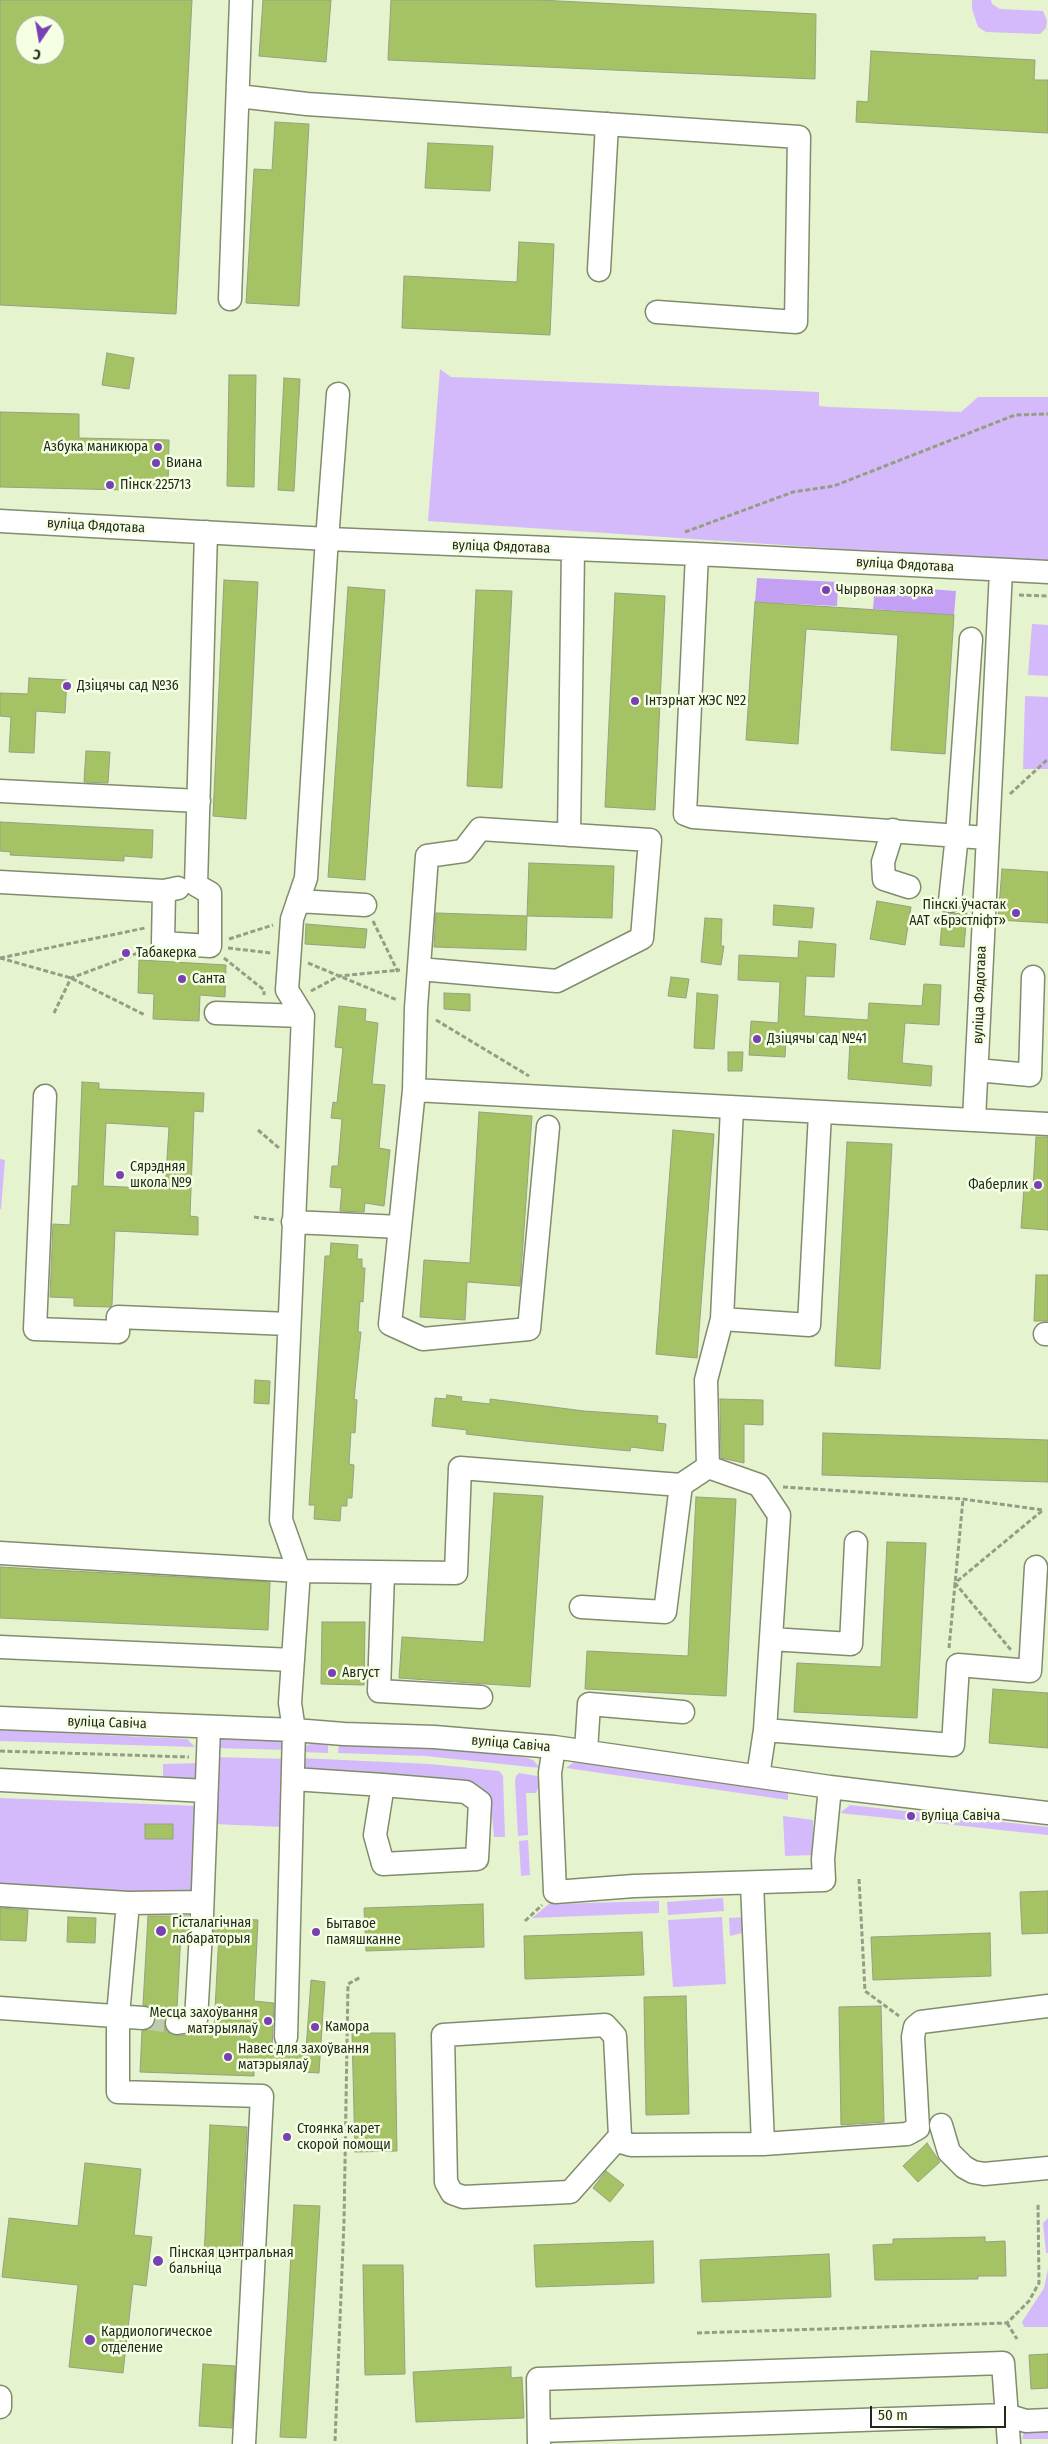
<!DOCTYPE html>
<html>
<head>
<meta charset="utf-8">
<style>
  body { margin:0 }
  #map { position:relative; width:1048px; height:2444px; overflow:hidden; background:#e6f3cf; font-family:"Fira Sans Condensed",sans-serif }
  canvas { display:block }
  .north { position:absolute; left:15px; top:15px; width:50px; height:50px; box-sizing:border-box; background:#f5ffe3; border:1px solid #a1a993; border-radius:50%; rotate:192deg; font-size:14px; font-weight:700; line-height:20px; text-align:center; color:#24291c }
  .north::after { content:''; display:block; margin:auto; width:18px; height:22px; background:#7940b6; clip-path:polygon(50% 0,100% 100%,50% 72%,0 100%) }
  .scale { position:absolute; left:870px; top:2406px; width:136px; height:22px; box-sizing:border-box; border:2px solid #24291c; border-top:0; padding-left:6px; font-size:15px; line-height:18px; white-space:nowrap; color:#24291c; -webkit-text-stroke:4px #f5ffe3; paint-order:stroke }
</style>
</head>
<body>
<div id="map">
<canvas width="1048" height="2444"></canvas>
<div class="north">С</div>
<div class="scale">50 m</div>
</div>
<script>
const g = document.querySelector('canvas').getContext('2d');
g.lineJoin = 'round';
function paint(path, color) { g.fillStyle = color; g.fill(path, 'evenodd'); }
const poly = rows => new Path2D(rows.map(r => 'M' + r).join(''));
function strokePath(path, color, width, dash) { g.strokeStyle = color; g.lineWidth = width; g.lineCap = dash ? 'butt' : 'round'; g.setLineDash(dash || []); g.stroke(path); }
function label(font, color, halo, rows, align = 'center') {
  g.font = font + ' "Fira Sans Condensed",sans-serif'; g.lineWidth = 5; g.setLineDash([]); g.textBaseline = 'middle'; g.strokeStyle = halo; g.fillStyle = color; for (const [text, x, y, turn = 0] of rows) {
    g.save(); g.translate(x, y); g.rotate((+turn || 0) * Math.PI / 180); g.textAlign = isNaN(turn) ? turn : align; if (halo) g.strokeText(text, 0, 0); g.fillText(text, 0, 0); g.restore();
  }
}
paint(poly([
  [972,0,991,0,992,4,1000,9,1043,11,1047,20,1046,28,1040,34,986,32,978,27,972,9],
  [440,369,451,377,819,392,819,406,830,407,961,412,978,397,1048,397,1048,563,428,521],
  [1032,624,1048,625,1048,676,1028,675],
  [1025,696,1048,697,1048,769,1023,769],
  [0,1159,5,1160,1,1209,0,1209],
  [0,1730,187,1739,195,1747,0,1741],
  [223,1737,281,1739,286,1743,287,1750,217,1748],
  [322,1741,328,1742,328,1753,301,1752,307,1745],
  [339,1742,460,1749,527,1758,533,1760,540,1768,426,1756,338,1753],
  [216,1757,287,1759,282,1827,214,1824],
  [300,1758,430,1764,499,1771,503,1776,505,1837,494,1837,491,1804,486,1793,304,1769],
  [577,1760,788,1790,788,1800,566,1768],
  [201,1763,200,1776,189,1782,163,1778,163,1764],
  [519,1773,543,1777,536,1793,526,1793,528,1835,518,1836,515,1781,516,1776],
  [0,1798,197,1806,196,1885,190,1894,0,1888],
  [850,1805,1048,1827,1048,1835,840,1813],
  [783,1816,813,1820,814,1855,785,1856],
  [528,1840,530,1875,521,1876,519,1841],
  [723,1898,724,1911,668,1915,667,1902],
  [659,1901,659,1913,532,1918,549,1904],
  [722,1917,726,1984,673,1987,668,1920],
  [744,1917,744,1928,742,1933,730,1936,729,1918],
  [1048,2218,1048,2253,1046,2253,1043,2223],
  [1048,2269,1048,2327,1024,2327,1022,2322,1044,2288],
  [1048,2427,1048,2439,1022,2439,1024,2432,1028,2428]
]), '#d4bafa');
paint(poly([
  [757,578,838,582,837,606,755,602],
  [875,585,956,591,954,615,873,609]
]), '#c4a0f5');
const building = poly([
  [0,0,192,0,176,314,0,305,0,0],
  [25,25,55,25,55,55,25,55,25,25],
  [263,0,331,0,326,62,259,56,263,0],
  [391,0,539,0,816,14,815,79,388,60,391,0],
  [871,51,1035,60,1034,80,1048,80,1048,133,856,122,857,101,868,102,871,51],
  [275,122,309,124,299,306,246,303,254,169,272,170,275,122],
  [428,143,493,146,490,191,425,188,428,143],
  [519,242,554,244,550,335,402,328,404,276,517,282,519,242],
  [107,353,134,358,129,389,102,385,107,353],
  [229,375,256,375,254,487,227,486,229,375],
  [284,378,300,379,294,491,278,490,284,378],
  [0,412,79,414,79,438,169,440,168,491,0,487,0,412],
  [224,580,258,582,246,819,213,816,224,580],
  [348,587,385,590,365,880,328,877,348,587],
  [476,590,512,591,502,788,467,786,476,590],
  [615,593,665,596,655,810,605,807,615,593],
  [755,602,954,615,945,754,891,750,898,635,806,629,798,744,746,740,755,602],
  [29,678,67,680,65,713,36,711,34,753,9,752,11,717,0,716,0,693,28,694,29,678],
  [86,751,110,752,108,783,84,782,86,751],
  [0,822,153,830,152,858,124,856,124,861,10,855,11,852,0,851,0,822],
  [529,863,614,866,612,918,527,916,529,863],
  [1002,869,1048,872,1048,923,998,920,1002,869],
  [877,901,911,907,905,945,870,939,877,901],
  [774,905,814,908,812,928,773,925,774,905],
  [943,912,949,914,967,913,964,947,940,945,943,912],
  [436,913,527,916,526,950,434,947,436,913],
  [705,918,722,919,721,946,724,946,721,965,701,962,705,918],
  [306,924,367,929,365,948,305,944,306,924],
  [799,941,836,944,834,977,806,976,804,1016,868,1020,869,1003,922,1006,924,984,941,985,939,1025,905,1023,902,1063,932,1066,931,1086,848,1079,850,1042,786,1039,785,1057,749,1055,751,1021,778,1023,780,982,738,980,739,955,798,958,799,941],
  [139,960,226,965,225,997,200,995,199,1021,153,1019,154,994,138,993,139,960],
  [671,977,689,979,686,998,668,996,671,977],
  [444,993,470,994,470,1011,444,1009,444,993],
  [697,993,718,995,714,1049,694,1048,697,993],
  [339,1006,366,1009,365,1021,378,1023,372,1084,385,1085,379,1148,390,1150,384,1206,365,1203,364,1212,340,1211,342,1188,330,1187,332,1166,338,1166,342,1119,331,1118,333,1102,337,1103,343,1048,335,1047,339,1006],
  [728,1052,743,1052,742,1071,728,1071,728,1052],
  [82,1082,99,1083,99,1089,204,1093,203,1112,194,1111,190,1216,198,1217,198,1235,115,1231,112,1305,110,1307,74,1306,74,1298,50,1297,53,1224,70,1225,72,1186,78,1186,82,1082],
  [106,1123,169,1127,165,1189,103,1186,106,1123],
  [479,1112,532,1116,520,1286,467,1282,465,1320,420,1317,424,1260,470,1263,479,1112],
  [673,1130,714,1134,697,1358,656,1354,673,1130],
  [1036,1137,1048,1137,1048,1230,1021,1228,1024,1188,1033,1189,1036,1137],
  [847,1142,892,1144,880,1369,835,1366,847,1142],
  [331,1243,358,1245,357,1259,362,1259,362,1268,365,1268,363,1302,360,1301,358,1332,361,1332,354,1399,357,1400,355,1433,351,1432,349,1464,354,1465,352,1498,347,1498,347,1506,341,1506,340,1521,314,1519,315,1505,309,1505,325,1256,330,1256,331,1243],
  [1036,1275,1048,1275,1048,1321,1034,1321,1036,1275],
  [255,1380,270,1381,269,1404,254,1403,255,1380],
  [447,1395,462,1397,461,1401,490,1404,490,1399,584,1411,658,1416,657,1423,666,1424,663,1451,631,1447,630,1451,525,1441,466,1434,467,1430,432,1426,435,1398,446,1399,447,1395],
  [720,1399,763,1400,763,1425,744,1424,744,1463,721,1458,720,1399],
  [823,1433,1048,1440,1048,1482,822,1475,823,1433],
  [494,1493,543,1496,530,1687,399,1678,402,1637,484,1642,494,1493],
  [696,1497,736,1499,726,1696,585,1689,587,1651,688,1656,696,1497],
  [887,1542,926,1543,917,1718,794,1712,797,1663,881,1667,887,1542],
  [0,1567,270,1582,268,1630,0,1618,0,1567],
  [322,1622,365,1622,364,1685,321,1684,322,1622],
  [993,1689,1048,1693,1048,1748,989,1743,993,1689],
  [145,1824,173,1824,173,1839,145,1839,145,1824],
  [1048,1891,1048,1933,1022,1934,1020,1892,1048,1891],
  [483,1904,484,1947,366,1951,364,1908,483,1904],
  [0,1908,28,1910,26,1941,0,1940,0,1908],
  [148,1916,189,1916,191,1923,188,1932,181,1932,177,2010,169,2013,165,2018,164,2025,167,2032,179,2036,198,2033,206,2028,214,2029,219,1933,214,1933,211,1925,215,1917,258,1920,254,2001,274,2003,272,2048,306,2050,311,1980,325,1982,319,2073,304,2072,304,2069,254,2067,254,2076,140,2072,142,2031,154,2026,156,2018,151,2007,143,2005,148,1916],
  [68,1917,96,1918,95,1943,67,1942,68,1917],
  [642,1932,644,1975,525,1979,524,1936,642,1932],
  [990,1933,991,1976,873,1980,871,1937,990,1933],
  [686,1996,689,2114,646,2115,644,1997,686,1996],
  [881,2006,884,2122,841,2125,839,2007,881,2006],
  [352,2033,395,2033,397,2151,355,2152,352,2033],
  [210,2125,247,2127,240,2259,204,2258,210,2125],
  [927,2143,940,2162,918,2182,903,2166,927,2143],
  [85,2163,141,2169,134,2235,152,2237,146,2286,133,2284,123,2373,69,2367,78,2285,2,2277,9,2218,78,2226,85,2163],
  [606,2171,624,2185,610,2202,593,2188,606,2171],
  [294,2205,320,2206,306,2438,280,2437,294,2205],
  [985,2237,985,2242,1005,2241,1006,2276,978,2276,978,2279,875,2280,873,2245,893,2244,893,2239,985,2237],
  [653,2241,654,2283,536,2287,534,2245,653,2241],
  [829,2254,831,2297,702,2302,700,2260,829,2254],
  [363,2265,403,2265,405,2374,365,2375,363,2265],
  [1048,2354,1048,2388,1031,2389,1029,2355,1048,2354],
  [203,2364,235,2366,232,2428,199,2426,203,2364],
  [511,2367,511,2378,522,2377,524,2418,416,2422,413,2372,511,2367]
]);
paint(building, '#a5c265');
strokePath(building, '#96a181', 1);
strokePath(poly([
  [143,2018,177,2023]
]), '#bfcbab', 22, [22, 11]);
const minor = poly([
  [238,96,307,104,799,137,796,322,657,312],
  [599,270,607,124],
  [230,299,241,0],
  [0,521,328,539,697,554,1048,572],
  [697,554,685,814,693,817,987,838],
  [0,791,199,801],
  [893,830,883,862,884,879,909,887],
  [569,835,573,550],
  [0,882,164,891,178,888],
  [164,891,163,943,210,946,210,893,196,885,206,532],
  [298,901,365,905],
  [950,901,957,835,971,639],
  [216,1013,303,1016],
  [977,1070,1030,1075,1033,977],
  [414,1090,416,1008,427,856,463,851,480,829,650,840,642,938,557,981,419,969],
  [45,1096,35,1329,118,1332,118,1317,289,1324],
  [732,1108,722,1319,809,1325,820,1113],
  [974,1120,1001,571],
  [293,1222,400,1227,414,1090,1048,1124],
  [400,1227,390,1324,423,1339,529,1329,548,1127],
  [1045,1334,1048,1334],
  [708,1467,706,1380,722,1319],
  [0,1553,299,1571,456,1573,460,1468,681,1485],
  [383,1573,379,1691,481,1697],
  [581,1607,665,1612,681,1485,708,1467,759,1485,779,1515,765,1730,758,1776],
  [771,1639,851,1644,856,1543],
  [0,1647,293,1660],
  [0,1718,294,1730,344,1734,434,1737,554,1747,830,1787,1048,1813],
  [765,1730,953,1745,958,1665,1030,1671,1036,1567],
  [554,1747,550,1773,555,1892,634,1886,824,1880,823,1859,830,1787],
  [586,1751,589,1704,683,1712],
  [293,1779,383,1785,466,1792,480,1802,477,1859,383,1864,375,1835,383,1785],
  [0,1780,206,1791],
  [752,1883,763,2144],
  [0,1895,128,1903,202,1902],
  [128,1903,118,2015,118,2092,262,2096,244,2444],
  [202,1916,209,1727],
  [0,2008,143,2018],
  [177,2023,196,2020,201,1932],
  [286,2037,294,1730,290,1703,299,1571,281,1520,303,1016,287,990,292,919,306,878,326,553,338,394],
  [941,2125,949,2152,964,2167,973,2172,984,2174,1048,2168],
  [620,2136,570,2192,463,2197,452,2193,446,2182,443,2035,605,2025,615,2036,620,2136,624,2143,631,2145,763,2144,907,2134,918,2128,913,2037,915,2027,921,2022,1048,2006],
  [0,2397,0,2407],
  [539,2431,1006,2415,1026,2421,1048,2420],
  [539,2444,538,2379,1003,2363,1009,2444]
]);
strokePath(minor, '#808c6c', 25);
strokePath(poly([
  [685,532,793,492,834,486,1015,415,1048,414],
  [1019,595,1048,596],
  [1010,794,1048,759],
  [373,921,398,972],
  [229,939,273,925],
  [228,948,271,953],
  [0,958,145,928],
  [0,958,71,978,145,1015],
  [224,958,264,990,264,995],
  [308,963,397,1000],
  [311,991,339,976,400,970],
  [54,1013,71,978,146,950],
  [436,1020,529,1076],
  [258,1130,279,1148],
  [254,1217,275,1220],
  [783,1487,963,1499,1043,1510,955,1583,1011,1650],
  [949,1648,963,1499],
  [0,1751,189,1757],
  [859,1879,865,1991,899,2016],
  [525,1921,542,1905],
  [1007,2323,1017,2339],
  [697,2333,1007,2323,1029,2301,1039,2283,1038,2204],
  [335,2441,344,2222,348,1984,361,1977]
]), '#949e84', 3, [5, 2.5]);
strokePath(minor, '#fff', 22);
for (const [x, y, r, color] of [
  [158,447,5,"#7940b6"],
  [156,463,5,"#7940b6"],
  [110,485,5,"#7940b6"],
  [826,590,5,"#7940b6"],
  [67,686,5,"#7940b6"],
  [635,701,5,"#7940b6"],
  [1016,913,5,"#7940b6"],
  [126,953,5,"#7940b6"],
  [182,979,5,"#7940b6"],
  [757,1039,5,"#7940b6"],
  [120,1175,5,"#7940b6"],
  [1038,1185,5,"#7940b6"],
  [332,1673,5,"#7940b6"],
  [911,1816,5,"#7940b6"],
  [161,1931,6,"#7940b6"],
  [316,1932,5,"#7940b6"],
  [268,2021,5,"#7940b6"],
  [315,2027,5,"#7940b6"],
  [228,2057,5,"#7940b6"],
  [287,2137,5,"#7940b6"],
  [158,2261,6,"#7940b6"],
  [90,2340,6,"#7940b6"]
]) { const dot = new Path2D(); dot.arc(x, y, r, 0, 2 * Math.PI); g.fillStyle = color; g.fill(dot); strokePath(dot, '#f5ffe3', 2); }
label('14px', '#24291c', '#f5ffe3', [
  ["Азбука маникюра",148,447,"right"],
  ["Виана",166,463],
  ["Пінск 225713",120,485],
  ["Чырвоная зорка",836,590],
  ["Дзіцячы сад №36",77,686],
  ["Інтэрнат ЖЭС №2",645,701],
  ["Пінскі ўчастак",1006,905,"right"],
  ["ААТ «Брэстліфт»",1006,921,"right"],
  ["Табакерка",136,953],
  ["Санта",192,979],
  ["Дзіцячы сад №41",767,1039],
  ["Сярэдняя",130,1167],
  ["школа №9",130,1183],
  ["Фаберлик",1028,1185,"right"],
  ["Август",342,1673],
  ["вуліца Савіча",921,1816],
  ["Гісталагічная",172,1923],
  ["лабараторыя",172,1939],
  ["Бытавое",326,1924],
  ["памяшканне",326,1940],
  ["Месца захоўвання",258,2013,"right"],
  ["матэрыялаў",258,2029,"right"],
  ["Камора",325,2027],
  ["Навес для захоўвання",238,2049],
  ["матэрыялаў",238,2065],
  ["Стоянка карет",297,2129],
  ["скорой помощи",297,2145],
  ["Пінская цэнтральная",169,2253],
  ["бальніца",169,2269],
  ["Кардиологическое",101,2332],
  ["отделение",101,2348]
], 'left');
label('14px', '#24291c', '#f5ffe3', [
  ["вуліца Фядотава",96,526,3],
  ["вуліца Фядотава",501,547,2],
  ["вуліца Фядотава",905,565,3],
  ["вуліца Фядотава",980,995,-88],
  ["вуліца Савіча",107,1723,2],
  ["вуліца Савіча",511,1744,5]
]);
</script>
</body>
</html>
